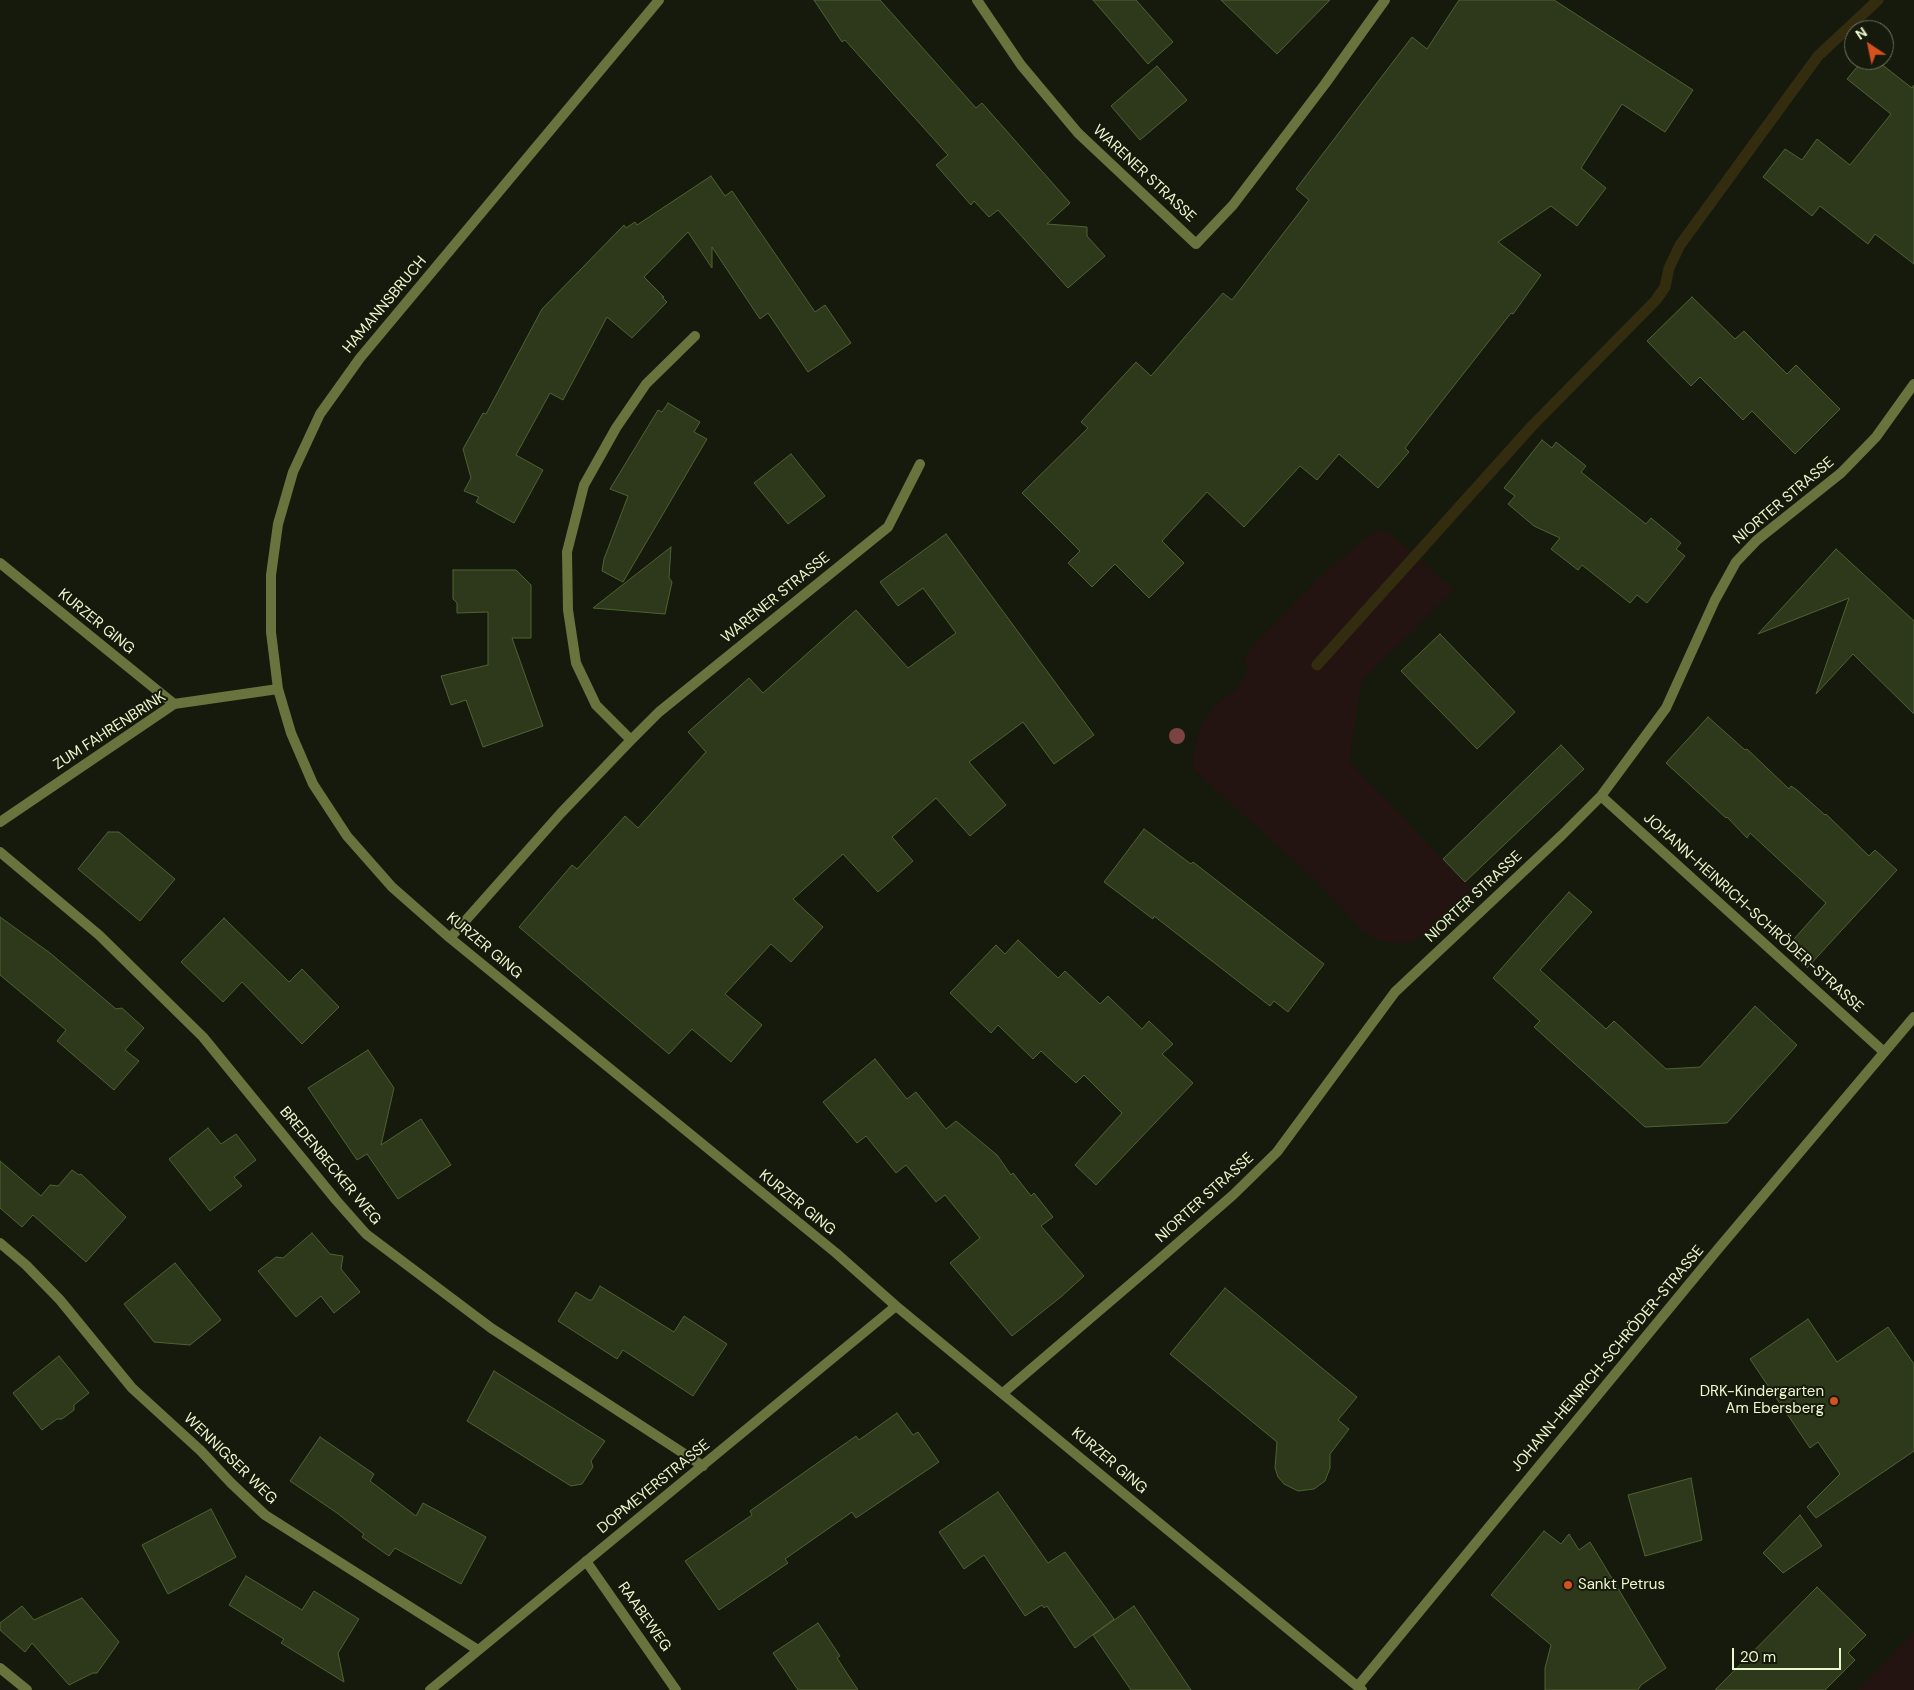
<!DOCTYPE html>
<html>
<head>
<meta charset="utf-8">
<style>
  body { margin:0 }
  #map { position:relative; width:1914px; height:1690px; overflow:hidden; background:#161a0d; font-family:"DM Sans",sans-serif }
  canvas { display:block }
  .north { position:absolute; left:1844px; top:20px; width:50px; height:50px; box-sizing:border-box; background:#161a0d; border:1px solid #6c735a; border-radius:50%; rotate:326deg; font-size:14px; font-weight:700; line-height:20px; text-align:center; color:#ecf8cd }
  .north::after { content:''; display:block; margin:auto; width:18px; height:22px; background:#d5511d; clip-path:polygon(50% 0,100% 100%,50% 72%,0 100%) }
  .scale { position:absolute; left:1732px; top:1648px; width:109px; height:22px; box-sizing:border-box; border:2px solid #ecf8cd; border-top:0; padding-left:6px; font-size:15px; line-height:18px; white-space:nowrap; color:#ecf8cd; -webkit-text-stroke:4px #161a0d; paint-order:stroke }
</style>
</head>
<body>
<div id="map">
<canvas width="1914" height="1690"></canvas>
<div class="north">N</div>
<div class="scale">20 m</div>
</div>
<script>
const g = document.querySelector('canvas').getContext('2d');
g.lineJoin = 'round';
function paint(path, color) { g.fillStyle = color; g.fill(path, 'evenodd'); }
const poly = rows => new Path2D(rows.map(r => 'M' + r).join(''));
function strokePath(path, color, width, dash) { g.strokeStyle = color; g.lineWidth = width; g.lineCap = dash ? 'butt' : 'round'; g.setLineDash(dash || []); g.stroke(path); }
function label(font, color, halo, rows, align = 'center') {
  g.font = font + ' "DM Sans",sans-serif'; g.lineWidth = 4; g.setLineDash([]); g.textBaseline = 'middle'; g.strokeStyle = halo; g.fillStyle = color; for (const [text, x, y, turn = 0] of rows) {
    g.save(); g.translate(x, y); g.rotate((+turn || 0) * Math.PI / 180); g.textAlign = isNaN(turn) ? turn : align; if (halo) g.strokeText(text, 0, 0); g.fillText(text, 0, 0); g.restore();
  }
}
paint(poly([
  [1378,530,1386,531,1454,590,1362,680,1349,762,1474,892,1431,931,1408,943,1382,942,1361,929,1316,880,1194,770,1192,759,1200,729,1214,706,1236,690,1248,671,1245,657,1258,640,1320,577,1358,544],
  [1914,1632,1914,1690,1857,1690]
]), '#231411');
strokePath(poly([
  [1317,665,1532,426,1656,300,1665,287,1669,268,1680,245,1818,56,1878,0]
]), '#332c0e', 11);
const building = poly([
  [814,0,880,0,976,108,982,103,1070,203,1047,224,1087,227,1087,236,1105,256,1068,288,998,210,989,217,974,201,971,205,936,165,948,155,845,40,842,42,814,0],
  [1093,0,1136,0,1173,42,1148,64,1093,0],
  [1221,0,1330,0,1277,54,1221,0],
  [1459,0,1554,0,1693,90,1665,132,1622,104,1581,168,1606,188,1577,226,1551,206,1498,242,1541,275,1513,314,1511,313,1405,448,1409,452,1378,488,1339,454,1317,480,1300,466,1244,527,1207,492,1162,541,1184,563,1149,598,1115,564,1092,587,1068,563,1080,551,1022,493,1088,428,1081,422,1136,362,1151,376,1223,293,1232,300,1309,200,1296,189,1412,37,1427,49,1459,0],
  [1863,60,1876,60,1912,88,1914,85,1914,264,1875,234,1868,244,1820,206,1812,216,1763,177,1785,149,1802,160,1817,139,1850,165,1891,114,1847,79,1863,60],
  [1157,66,1187,100,1140,140,1111,106,1157,66],
  [711,176,725,196,732,191,815,312,825,305,851,343,808,372,768,313,760,319,712,247,712,268,688,232,644,277,664,297,662,297,667,302,632,338,607,317,563,400,550,393,516,455,543,470,514,523,476,502,479,497,464,491,471,478,463,449,483,413,486,414,542,309,624,225,626,228,635,222,637,225,711,176],
  [1692,297,1735,339,1744,331,1787,374,1796,365,1840,409,1795,454,1752,411,1743,420,1700,377,1691,386,1647,341,1692,297],
  [668,403,700,422,694,432,707,439,623,582,602,571,604,559,628,496,610,489,658,410,662,412,668,403],
  [1542,440,1552,448,1556,442,1586,466,1581,472,1646,524,1651,518,1681,543,1676,549,1685,556,1647,603,1637,595,1630,603,1582,565,1578,570,1551,549,1560,538,1534,526,1508,504,1515,496,1504,488,1542,440],
  [791,454,825,496,788,524,754,483,791,454],
  [946,534,1094,735,1054,764,1023,722,969,762,1006,805,970,836,936,798,892,837,913,861,878,892,843,854,793,899,823,927,791,962,771,944,725,994,762,1025,731,1062,692,1029,669,1054,519,927,572,865,577,869,625,816,638,828,706,752,688,732,749,678,763,693,856,610,908,668,956,633,923,588,898,606,880,582,946,534],
  [671,547,669,578,672,582,665,614,593,608,671,547],
  [1836,549,1914,621,1914,714,1853,654,1816,694,1849,598,1758,634,1836,549],
  [453,570,516,570,531,585,531,638,512,638,543,726,483,747,466,700,451,705,441,676,488,665,488,612,457,613,457,603,453,599,453,570],
  [1440,634,1515,712,1477,749,1401,671,1440,634],
  [1708,717,1745,750,1747,749,1789,789,1791,786,1797,790,1825,815,1826,814,1869,856,1875,850,1897,870,1807,968,1786,948,1826,903,1750,833,1747,838,1727,817,1726,818,1666,763,1708,717],
  [1561,745,1584,769,1465,882,1443,859,1561,745],
  [1144,829,1191,864,1193,862,1324,964,1288,1012,1274,1001,1270,1006,1154,916,1153,919,1104,882,1144,829],
  [108,832,119,832,175,879,140,921,78,869,108,832],
  [1569,892,1592,912,1540,970,1606,1029,1614,1021,1666,1069,1700,1067,1755,1006,1797,1045,1727,1123,1645,1127,1534,1027,1540,1021,1493,978,1569,892],
  [0,917,50,953,116,1009,122,1008,144,1028,125,1050,139,1061,114,1090,57,1041,66,1030,0,975,0,917],
  [224,918,289,982,302,969,339,1007,302,1044,242,982,223,1002,181,962,224,918],
  [1018,940,1058,978,1065,971,1100,1004,1108,996,1142,1029,1149,1021,1173,1044,1162,1054,1193,1083,1096,1185,1075,1165,1122,1113,1084,1075,1076,1083,1041,1051,1033,1059,998,1025,991,1033,950,993,996,945,1005,954,1018,940],
  [368,1050,394,1088,381,1145,421,1119,451,1165,398,1199,367,1154,357,1160,308,1088,368,1050],
  [875,1059,907,1099,916,1092,946,1129,956,1121,997,1155,1011,1175,1013,1173,1031,1196,1034,1193,1053,1217,1041,1226,1084,1276,1062,1296,1012,1336,950,1263,980,1238,945,1195,936,1202,906,1165,896,1173,866,1136,857,1143,823,1102,875,1059],
  [208,1128,221,1144,236,1134,256,1160,234,1177,242,1186,210,1211,169,1159,208,1128],
  [0,1161,41,1196,50,1185,58,1186,72,1170,79,1175,81,1174,126,1217,86,1262,33,1215,22,1227,0,1208,0,1161],
  [312,1233,330,1254,343,1256,341,1269,360,1292,334,1313,321,1296,296,1317,258,1271,276,1257,283,1258,312,1233],
  [175,1263,221,1320,190,1345,154,1342,124,1304,175,1263],
  [600,1286,674,1332,684,1316,727,1344,693,1396,623,1350,617,1359,558,1321,576,1292,589,1300,592,1300,600,1286],
  [1225,1288,1357,1397,1338,1420,1349,1429,1330,1454,1330,1468,1325,1481,1314,1489,1298,1491,1284,1484,1278,1477,1275,1468,1277,1442,1170,1354,1225,1288],
  [1808,1319,1837,1362,1888,1327,1914,1364,1914,1451,1816,1518,1807,1507,1840,1474,1818,1442,1810,1448,1750,1359,1808,1319],
  [59,1356,89,1393,74,1405,74,1410,62,1419,57,1419,42,1430,13,1393,59,1356],
  [494,1371,605,1441,591,1461,593,1467,582,1484,571,1486,467,1421,494,1371],
  [897,1413,913,1435,918,1432,939,1462,856,1518,852,1512,785,1559,788,1563,719,1610,685,1561,752,1515,750,1511,816,1464,856,1436,859,1440,897,1413],
  [320,1437,374,1474,370,1481,416,1516,423,1503,486,1537,461,1584,395,1548,389,1556,362,1537,364,1534,337,1513,290,1481,320,1437],
  [1691,1478,1702,1540,1645,1556,1628,1495,1691,1478],
  [998,1492,1048,1563,1065,1552,1114,1619,1075,1648,1047,1606,1044,1608,1042,1605,1025,1616,984,1555,964,1569,939,1532,998,1492],
  [211,1509,236,1557,168,1594,142,1545,211,1509],
  [1800,1515,1822,1546,1783,1573,1763,1553,1800,1515],
  [1544,1531,1561,1544,1569,1534,1579,1550,1590,1542,1666,1668,1641,1685,1638,1690,1545,1690,1545,1668,1551,1645,1491,1595,1544,1531],
  [246,1576,302,1610,314,1591,359,1619,338,1653,344,1682,281,1643,284,1639,229,1605,246,1576],
  [1817,1587,1866,1635,1848,1653,1855,1660,1825,1690,1715,1690,1817,1587],
  [82,1598,119,1642,97,1673,93,1673,69,1685,32,1643,25,1652,0,1630,0,1623,22,1606,34,1620,82,1598],
  [1134,1606,1191,1690,1131,1690,1093,1635,1134,1606],
  [818,1623,840,1656,837,1658,858,1690,798,1690,773,1653,818,1623]
]);
paint(building, '#2e391c');
strokePath(building, '#4f6231', 1);
strokePath(poly([
  [0,563,174,704]
]), '#68733e', 10);
strokePath(poly([
  [659,0,360,358,320,414,293,472,278,524,271,575,271,632,278,689,291,733,313,784,347,836,392,887,450,938,836,1253,896,1306,1362,1690],
  [977,0,1021,65,1078,133,1196,244,1233,205,1325,84,1385,0],
  [631,740,596,705,576,663,568,610,567,552,584,485,616,428,646,384,695,336],
  [1601,796,1884,1052],
  [0,822,174,704,278,689],
  [0,852,99,935,203,1037,336,1200,366,1234,491,1328,703,1466],
  [450,938,561,813,631,740,659,712,888,527,920,464],
  [0,1243,26,1265,60,1300,132,1388,201,1451,231,1483,265,1515,478,1650],
  [1003,1393,1155,1263,1233,1195,1277,1152,1395,992,1562,835,1601,796,1666,708,1715,600,1736,562,1757,540,1841,473,1876,437,1914,384],
  [586,1561,676,1690],
  [0,1668,27,1690],
  [1358,1686,1718,1249,1914,1017],
  [430,1690,896,1306]
]), '#68733e', 10);
g.fillStyle = '#7b4341';
for (const [x, y] of [
  [1177,736]
]) { g.beginPath(); g.arc(x, y, 8, 0, 2 * Math.PI); g.fill(); }
for (const [x, y, r, color] of [
  [1834,1401,5,"#d5511d"],
  [1568,1585,5,"#d5511d"]
]) { const dot = new Path2D(); dot.arc(x, y, r, 0, 2 * Math.PI); g.fillStyle = color; g.fill(dot); strokePath(dot, '#161a0d', 2); }
label('15px', '#ecf8cd', '#161a0d', [
  ["WARENER STRASSE",1144,174,43],
  ["HAMANNSBRUCH",385,305,-50],
  ["NIORTER STRASSE",1784,501,-40],
  ["WARENER STRASSE",776,598,-39],
  ["KURZER GING",96,622,39],
  ["ZUM FAHRENBRINK",110,731,-33],
  ["NIORTER STRASSE",1474,897,-43],
  ["JOHANN-HEINRICH-SCHRÖDER-STRASSE",1753,913,42],
  ["KURZER GING",484,946,40],
  ["BREDENBECKER WEG",330,1166,50],
  ["NIORTER STRASSE",1205,1198,-42],
  ["KURZER GING",797,1203,39],
  ["JOHANN-HEINRICH-SCHRÖDER-STRASSE",1608,1359,-50],
  ["WENNIGSER WEG",230,1459,44],
  ["KURZER GING",1109,1461,40],
  ["DOPMEYERSTRASSE",654,1487,-39],
  ["RAABEWEG",644,1617,55]
]);
label('15px', '#ecf8cd', '#161a0d', [
  ["DRK-Kindergarten",1824,1392],
  ["Am Ebersberg",1824,1409],
  ["Sankt Petrus",1578,1585,"left"]
], 'right');
</script>
</body>
</html>
